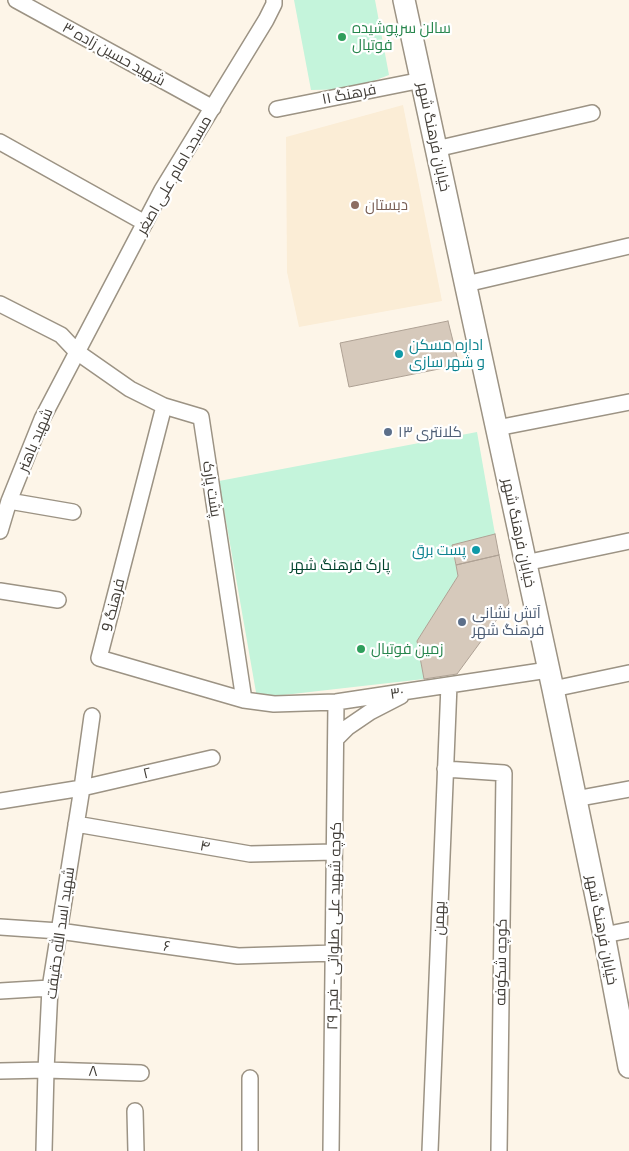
<!DOCTYPE html>
<html>
<head>
<meta charset="utf-8">
<style>
  body { margin:0 }
  canvas { display:block; background:#fdf5e8 }
</style>
</head>
<body>
<canvas width="629" height="1151"></canvas>
<script>
const g = document.querySelector('canvas').getContext('2d');
g.lineJoin = 'round';
function paint(path, color) { g.fillStyle = color; g.fill(path, 'evenodd'); }
const poly = rows => new Path2D(rows.map(r => 'M' + r).join(''));
function strokePath(path, color, width, dash) { g.strokeStyle = color; g.lineWidth = width; g.lineCap = dash ? 'butt' : 'round'; g.setLineDash(dash || []); g.stroke(path); }
function label(font, color, halo, rows, align = 'center') {
  g.font = font + ' "Exo 2",Cairo,sans-serif'; g.lineWidth = 4.5; g.setLineDash([]); g.textBaseline = 'middle'; g.strokeStyle = halo; g.fillStyle = color; for (const [text, x, y, turn = 0] of rows) {
    g.save(); g.translate(x, y); g.rotate((+turn || 0) * Math.PI / 180); g.textAlign = isNaN(turn) ? turn : align; if (halo) g.strokeText(text, 0, 0); g.fillText(text, 0, 0); g.restore();
  }
}
paint(poly([
  [403,105,442,301,299,327,287,272,286,137]
]), '#fbedd6');
paint(poly([
  [294,0,375,0,389,75,353,89,311,90],
  [477,432,495,534,452,546,458,576,417,641,424,679,257,698,219,481]
]), '#c4f4db');
const building = poly([
  [448,321,459,365,349,387,340,343,448,321],
  [495,534,499,555,456,565,452,545,495,534],
  [499,555,509,603,457,674,424,679,417,641,458,576,456,565,499,555]
]);
paint(building, '#d6c9bb');
strokePath(building, '#aea194', 1);
const minor = poly([
  [16,0,213,108],
  [277,109,422,80],
  [0,142,145,223],
  [436,149,592,113],
  [466,284,629,246],
  [0,304,61,335,77,352,130,389,164,406,201,417,244,700],
  [164,406,99,658,244,700,274,704,336,702,548,670],
  [497,428,629,402],
  [9,501,73,512],
  [0,531,9,501,42,419,162,190,266,20,274,4,274,0],
  [525,563,629,541],
  [0,591,58,600],
  [553,689,629,673],
  [336,739,348,727,370,712,401,696],
  [445,769,504,773,499,1151],
  [575,799,629,789],
  [0,801,82,788,212,758],
  [76,824,250,854,334,852],
  [0,927,59,931,238,956,334,953],
  [604,935,629,930],
  [0,991,50,988],
  [0,1071,46,1070,141,1073],
  [135,1111,136,1151],
  [44,1151,46,1070,50,988,82,788,92,716],
  [250,1151,250,1078],
  [331,1151,336,702],
  [430,1151,449,685]
]);
const secondary = poly([
  [404,0,553,689,604,935,629,1067]
]);
strokePath(minor, '#9c9384', 18);
strokePath(secondary, '#9c9384', 24);
strokePath(minor, '#fff', 15);
strokePath(secondary, '#fff', 21);
for (const [x, y, r, color] of [
  [342,37,5,"#2e9e5b"],
  [355,205,5,"#8d6e63"],
  [399,354,5,"#0f9aa8"],
  [388,432,5,"#5c6f8a"],
  [476,550,5,"#0f9aa8"],
  [462,622,5,"#5c6f8a"],
  [361,649,5,"#2e9e5b"]
]) { const dot = new Path2D(); dot.arc(x, y, r, 0, 2 * Math.PI); g.fillStyle = color; g.fill(dot); strokePath(dot, '#fff', 2); }
label('15px', '#27864d', '#fff', [
  ["سالن سرپوشیده",352,28],
  ["فوتبال",352,45],
  ["زمین فوتبال",371,649]
], 'left');
label('15px', '#403c36', '#fff', [
  ["شهید حسین زاده ۳",114,54,29],
  ["فرهنگ ۱۱",349,94,-11],
  ["خیابان فرهنگ شهر",434,137,78],
  ["مسجد امام علی اصغر",174,175,-60],
  ["شهید باهنر",35,440,-67],
  ["پشت پارک",212,489,81],
  ["خیابان فرهنگ شهر",519,533,78],
  ["فرهنگ 9",113,605,-76],
  ["۳۰",397,693,-8],
  ["۲",147,773,-13],
  ["۴",205,846,10],
  ["بهمن",439,918,-88],
  ["کوچه شهید علی صلواتی - فجر ۲۹",334,926,-89],
  ["خیابان فرهنگ شهر",602,930,79],
  ["شهید اسد الله حقیقت",60,933,-82],
  ["۶",167,946,8],
  ["کوچه شکوفه",501,962,-89],
  ["۸",93,1071,2]
]);
label('15px', '#785e54', '#fff', [
  ["دبستان",365,205]
], 'left');
label('15px', '#0d838f', '#fff', [
  ["اداره مسکن",409,345],
  ["و شهر سازی",409,362],
  ["پست برق",466,550,"right"]
], 'left');
label('15px', '#4e5e75', '#fff', [
  ["کلانتری ۱۳",398,432],
  ["آتش نشانی",472,613],
  ["فرهنگ شهر",472,630]
], 'left');
label('15px', '#01432c', '#fff', [
  ["پارک فرهنگ شهر",340,565]
]);
</script>
</body>
</html>
